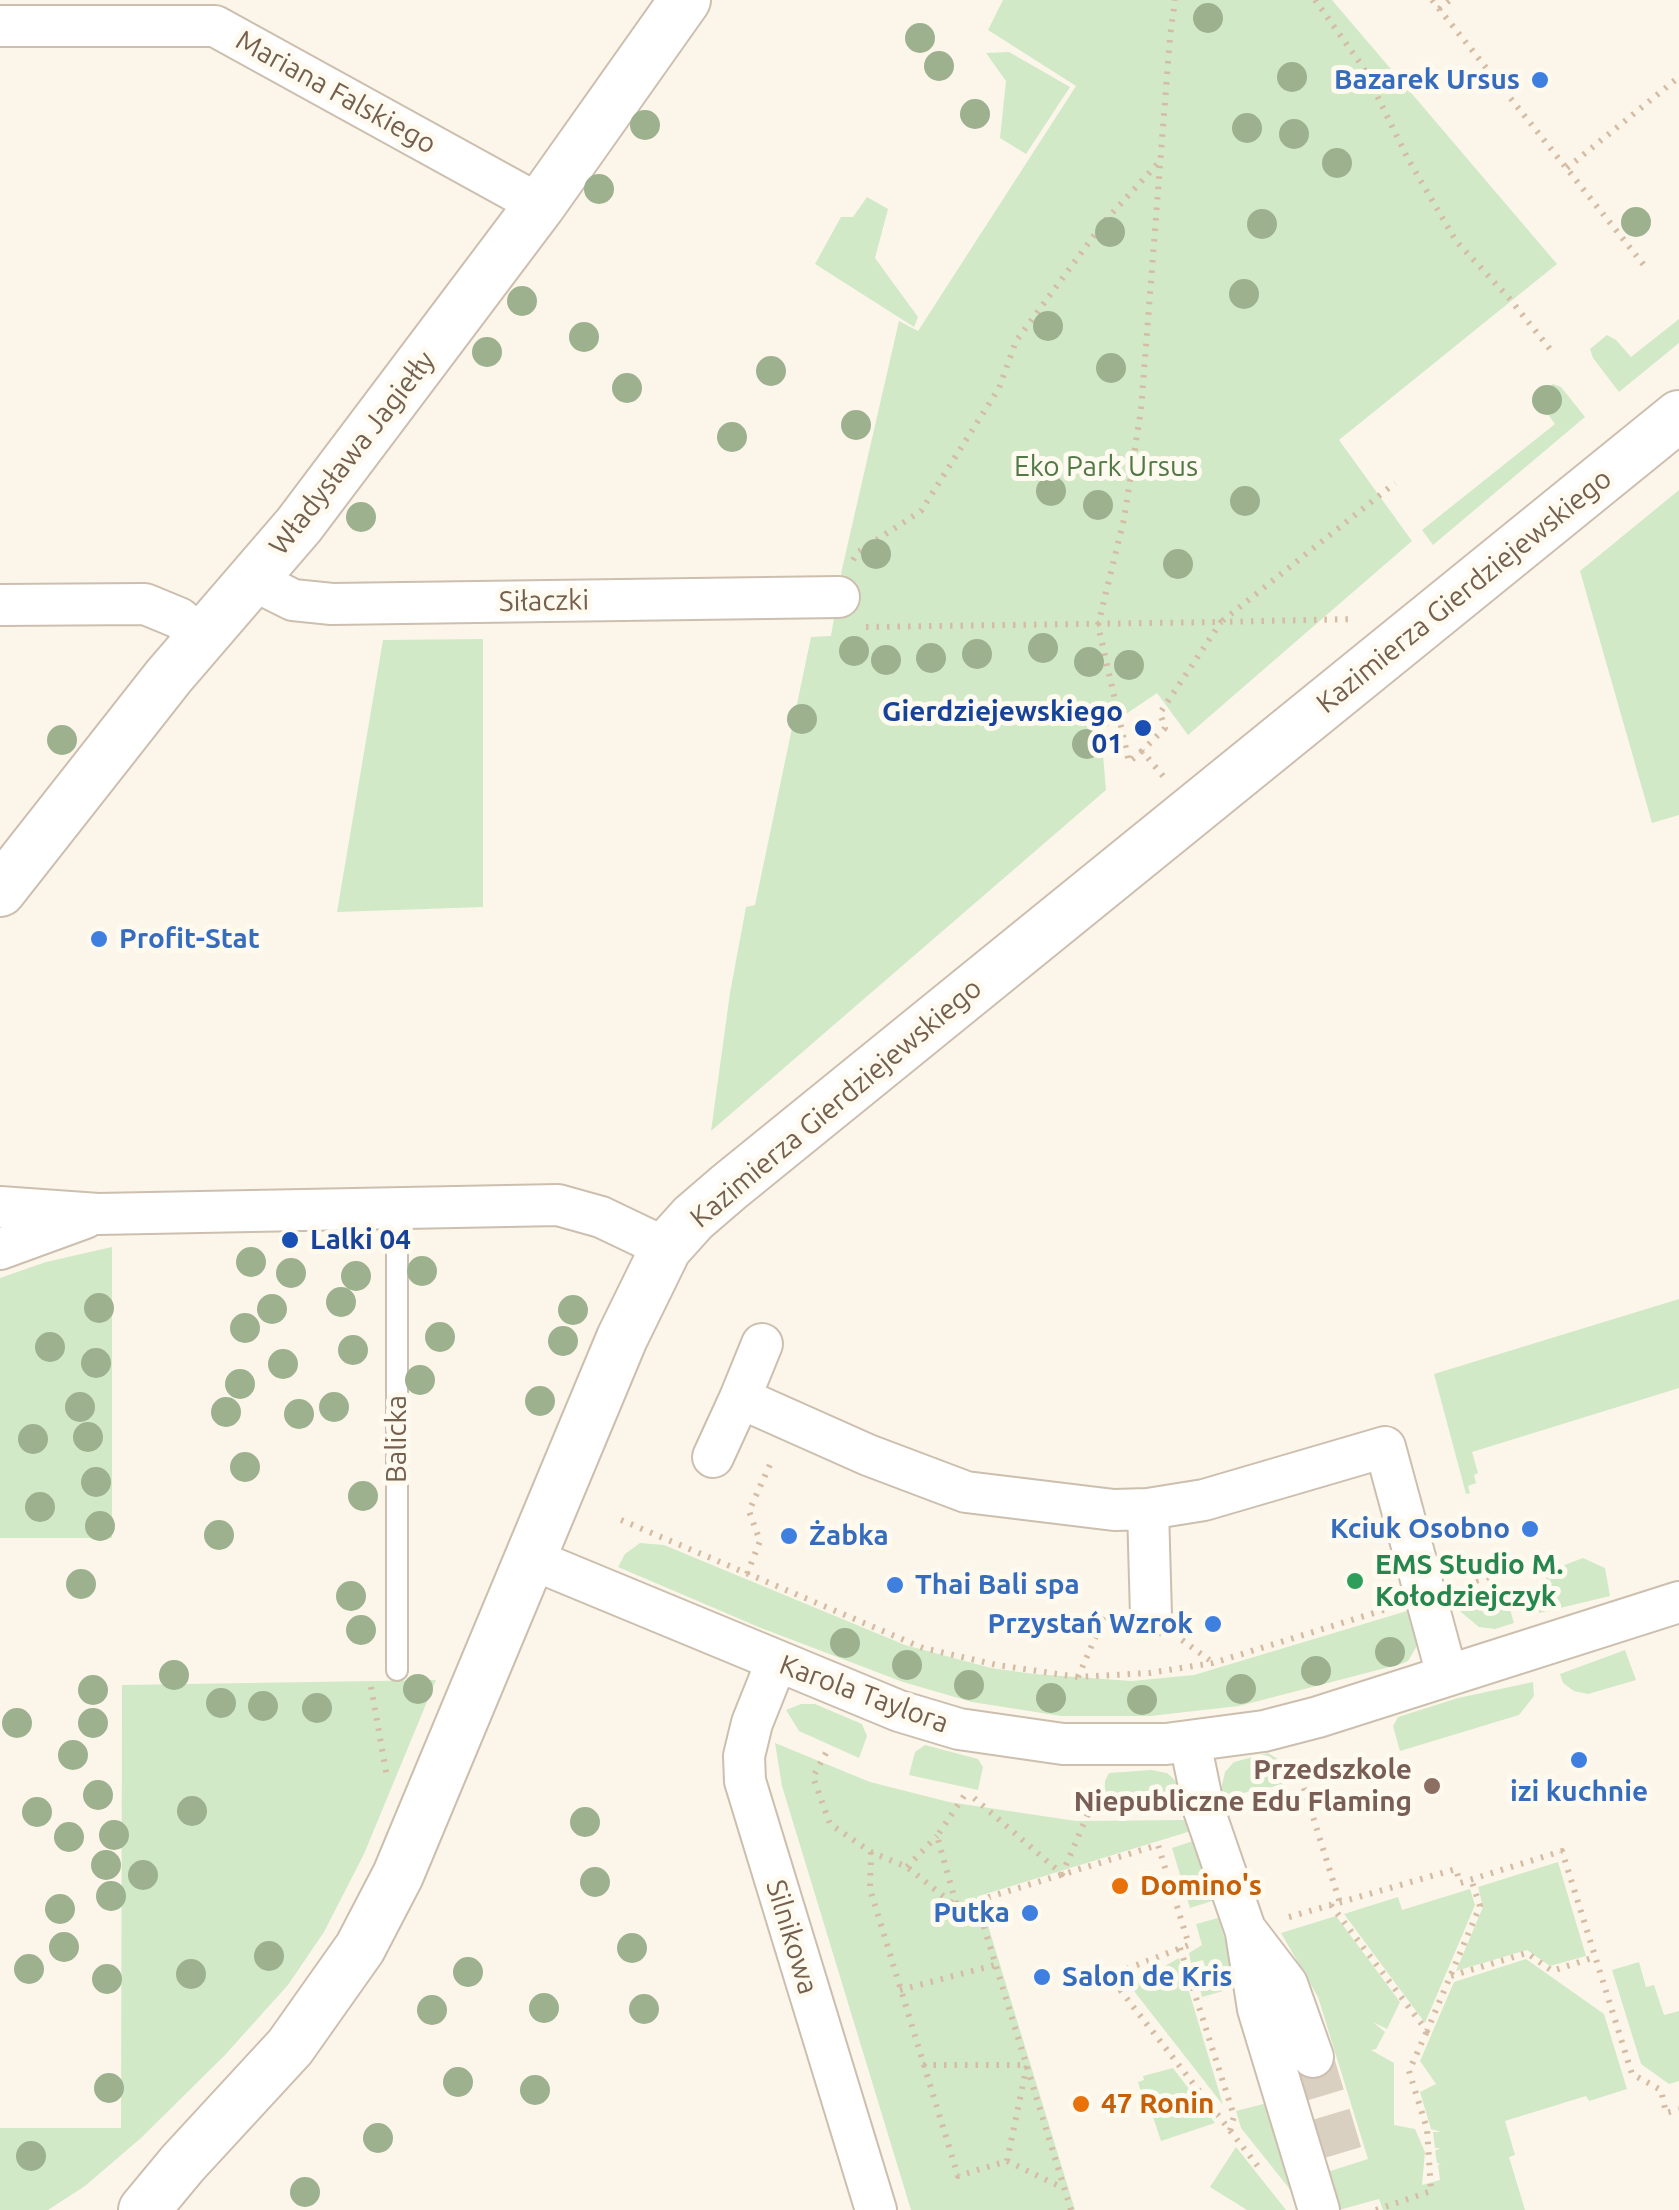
<!DOCTYPE html>
<html>
<head>
<meta charset="utf-8">
<style>
  body { margin:0 }
  canvas { display:block; background:#fbf6e9 }
</style>
</head>
<body>
<canvas width="1679" height="2210"></canvas>
<script>
const g = document.querySelector('canvas').getContext('2d');
g.lineJoin = 'round';
function paint(path, color) { g.fillStyle = color; g.fill(path, 'evenodd'); }
const poly = rows => new Path2D(rows.map(r => 'M' + r).join(''));
function strokePath(path, color, width, dash) { g.strokeStyle = color; g.lineWidth = width; g.lineCap = dash ? 'butt' : 'round'; g.setLineDash(dash || []); g.stroke(path); }
function label(font, color, halo, rows, align = 'center') {
  g.font = font + ' Ubuntu,sans-serif'; g.lineWidth = 10; g.setLineDash([]); g.textBaseline = 'middle'; g.strokeStyle = halo; g.fillStyle = color; for (const [text, x, y, turn = 0] of rows) {
    g.save(); g.translate(x, y); g.rotate((+turn || 0) * Math.PI / 180); g.textAlign = isNaN(turn) ? turn : align; if (halo) g.strokeText(text, 0, 0); g.fillText(text, 0, 0); g.restore();
  }
}
paint(poly([
  [1003,0,1332,0,1557,264,1339,440,1412,541,1188,735,1157,693,1101,731,1106,790,711,1131,730,993,746,907,755,905,811,637,831,636,842,569,899,321,918,331,1076,86,988,30],
  [1009,52,1070,87,1026,154,1000,138,1006,81,986,53],
  [867,197,888,209,875,258,918,317,914,327,815,264,841,217,853,217],
  [1679,319,1679,343,1619,392,1593,358,1590,349,1607,335,1616,340,1631,357],
  [1553,384,1561,387,1585,417,1433,545,1422,530,1555,424,1538,401,1539,393],
  [1679,490,1679,815,1652,823,1580,571],
  [483,639,483,907,337,912,383,640],
  [112,1247,112,1538,0,1538,0,1278,46,1262],
  [1679,1299,1679,1388,1472,1452,1478,1473,1474,1475,1476,1483,1468,1486,1470,1493,1466,1494,1434,1374],
  [640,1543,664,1545,905,1645,991,1668,1034,1674,1132,1681,1194,1675,1417,1608,1418,1644,1408,1661,1401,1664,1239,1706,1150,1716,1061,1716,972,1702,903,1682,761,1628,618,1567,625,1554],
  [1583,1558,1605,1568,1610,1596,1539,1613,1539,1590,1551,1570],
  [1490,1587,1506,1596,1514,1623,1495,1629,1479,1627,1456,1608,1451,1599],
  [1625,1650,1636,1680,1588,1694,1574,1691,1563,1683,1560,1674],
  [436,1680,364,1854,324,1932,288,1985,224,2056,141,2138,85,2186,48,2210,0,2210,0,2128,121,2128,122,1685],
  [1533,1682,1534,1696,1519,1715,1400,1751,1393,1726,1398,1717,1458,1698],
  [801,1704,815,1704,862,1724,867,1736,859,1758,799,1731,786,1710],
  [775,1743,870,1782,949,1802,1076,1821,1187,1820,1191,1831,979,1896,1075,2210,911,2210,782,1786],
  [925,1745,978,1759,983,1767,978,1790,909,1775,915,1752],
  [1268,1753,1278,1759,1286,1784,1219,1798,1225,1772,1234,1762],
  [1151,1770,1167,1773,1177,1782,1186,1802,1104,1805,1105,1781,1109,1773],
  [1193,1841,1212,1901,1190,1908,1172,1848],
  [1558,1862,1586,1956,1550,1966,1527,1950,1456,1971,1483,1907,1478,1887],
  [1470,1889,1475,1905,1425,2023,1344,1914,1398,1897,1402,1910],
  [1336,1916,1400,2002,1387,2029,1373,2022,1385,2032,1376,2049,1371,2050,1394,2063,1394,2125,1415,2129,1425,2152,1422,2185,1440,2180,1438,2165,1441,2164,1437,2163,1435,2151,1440,2148,1435,2148,1433,2132,1441,2132,1431,2129,1420,2092,1436,2084,1420,2061,1454,1982,1526,1959,1604,2014,1627,2089,1589,2101,1586,2096,1505,2121,1515,2155,1509,2157,1525,2210,1383,2210,1379,2199,1339,2210,1327,2172,1368,2159,1318,1997,1281,1933],
  [1218,1918,1236,1973,1234,1988,1202,1997,1200,1989,1211,1985,1203,1960,1191,1963,1189,1953,1202,1945,1196,1924],
  [1179,1958,1223,2105,1130,1986],
  [1639,1962,1646,1987,1654,1985,1664,2015,1679,2011,1679,2081,1669,2084,1641,2064,1612,1970],
  [1173,2068,1215,2123,1161,2141,1153,2117,1148,2117,1138,2082,1144,2080,1143,2076],
  [1267,2103,1296,2197,1241,2128,1236,2111],
  [1236,2147,1286,2210,1247,2210,1210,2187]
]), '#d2e9c8');
strokePath(poly([
  [1313,2057,1346,2166]
]), '#dad0c2', 40, [40, 20]);
const service = poly([
  [397,1670,397,1209]
]);
const minor = poly([
  [0,26,215,26,540,205],
  [253,580,293,600,332,604,839,597],
  [0,605,145,604,179,618,202,637],
  [0,1207,98,1214,558,1205,601,1217,666,1248],
  [0,1249,85,1218],
  [740,1398,762,1344],
  [713,1457,740,1398,868,1455,966,1492,1114,1510,1148,1509,1204,1500,1385,1447,1447,1675],
  [1148,1509,1151,1616],
  [529,1558,899,1711,959,1729,1063,1744,1166,1744,1264,1731,1318,1717,1679,1602],
  [776,1663,752,1723,744,1756,745,1781,876,2210],
  [1190,1742,1204,1810,1245,1929,1287,1984,1313,2057],
  [1246,1933,1258,2009,1319,2210]
]);
const tertiary = poly([
  [0,891,169,676,299,525,540,205,685,0],
  [144,2210,183,2163,290,2047,360,1948,398,1875,622,1338,666,1248,693,1218,729,1187,1679,416]
]);
strokePath(service, '#cdbfaf', 24);
strokePath(minor, '#cdbfaf', 44);
strokePath(tertiary, '#cdbfaf', 54);
strokePath(poly([
  [1315,0,1363,67,1408,159,1456,241,1509,298,1550,349],
  [1432,0,1647,269],
  [1439,9,1450,0],
  [1567,168,1679,77],
  [853,560,858,552,921,511,999,388,1016,341,1104,222,1160,161],
  [866,627,1221,622,1395,483],
  [1142,751,1129,762,1098,625,1124,519,1141,410,1170,37,1175,0],
  [1163,776,1142,751,1165,728,1160,713,1221,622,1354,619],
  [621,1520,923,1648,997,1665,1078,1677,1149,1673,1213,1663,1387,1609],
  [747,1574,760,1541,749,1511,773,1458],
  [1466,1584,1512,1570],
  [1182,1640,1212,1662],
  [1078,1677,1105,1615,1108,1615],
  [371,1687,387,1777],
  [826,1753,813,1777,830,1824,871,1852,907,1867,957,1907],
  [1304,1788,1340,1903],
  [964,1796,937,1836,957,1907,976,1901],
  [974,1798,1062,1874,1088,1814],
  [871,1852,870,1889,958,2176,1007,2161,1063,2188],
  [907,1867,937,1836],
  [1331,1905,1427,2031,1480,1906,1471,1879],
  [1289,1917,1456,1869,1460,1883,1562,1851,1632,2074,1661,2090,1666,2113,1679,2109],
  [1180,1948,1234,2116,1230,2131],
  [1451,1976,1527,1953,1552,1971,1595,1957],
  [900,1990,995,1965],
  [923,2065,1027,2065,1007,2161],
  [1071,2210,976,1901,1158,1845,1189,1945,1116,1973,1121,1991,1260,2169],
  [1376,2210,1431,2191,1427,2129,1409,2071,1427,2031]
]), '#d5bca5', 6, [2.5, 8]);
strokePath(service, '#fff', 20);
strokePath(minor, '#fff', 40);
strokePath(tertiary, '#fff', 50);
g.fillStyle = '#9db18f';
for (const [x, y] of [
  [1208,18],
  [920,38],
  [939,66],
  [1292,77],
  [975,114],
  [645,125],
  [1247,128],
  [1294,134],
  [1337,163],
  [599,189],
  [1636,222],
  [1262,224],
  [1110,232],
  [1244,294],
  [522,301],
  [1048,326],
  [584,337],
  [487,352],
  [1111,368],
  [771,371],
  [627,388],
  [1547,400],
  [856,425],
  [732,437],
  [1051,491],
  [1245,501],
  [1098,505],
  [361,517],
  [876,554],
  [1178,564],
  [1043,648],
  [854,651],
  [977,654],
  [931,658],
  [886,660],
  [1089,662],
  [1129,665],
  [802,719],
  [62,740],
  [1087,744],
  [251,1262],
  [422,1271],
  [291,1273],
  [356,1276],
  [341,1302],
  [99,1308],
  [272,1309],
  [573,1310],
  [245,1328],
  [440,1337],
  [563,1341],
  [50,1347],
  [353,1350],
  [96,1363],
  [283,1364],
  [420,1380],
  [240,1384],
  [540,1401],
  [80,1407],
  [334,1407],
  [226,1412],
  [299,1414],
  [88,1437],
  [33,1439],
  [245,1467],
  [96,1482],
  [363,1496],
  [40,1507],
  [100,1526],
  [219,1535],
  [81,1584],
  [351,1596],
  [361,1630],
  [845,1643],
  [1390,1652],
  [907,1665],
  [1316,1671],
  [174,1675],
  [969,1685],
  [418,1689],
  [1241,1689],
  [93,1690],
  [1051,1698],
  [1142,1700],
  [221,1703],
  [263,1706],
  [317,1708],
  [17,1723],
  [93,1723],
  [73,1755],
  [98,1795],
  [192,1811],
  [37,1812],
  [585,1822],
  [114,1835],
  [69,1837],
  [106,1865],
  [143,1875],
  [595,1882],
  [111,1896],
  [60,1909],
  [64,1947],
  [632,1948],
  [269,1956],
  [29,1969],
  [468,1972],
  [191,1974],
  [107,1979],
  [544,2008],
  [644,2009],
  [432,2010],
  [458,2082],
  [109,2088],
  [535,2090],
  [378,2138],
  [31,2156],
  [305,2192]
]) { g.beginPath(); g.arc(x, y, 15, 0, 2 * Math.PI); g.fill(); }
for (const [x, y, r, color] of [
  [1540,80,10,"#3f7fe0"],
  [1143,728,10,"#1a4fb4"],
  [99,939,10,"#3f7fe0"],
  [290,1240,10,"#1a4fb4"],
  [1530,1529,10,"#3f7fe0"],
  [789,1536,10,"#3f7fe0"],
  [1355,1581,10,"#2e9e5b"],
  [895,1585,10,"#3f7fe0"],
  [1213,1624,10,"#3f7fe0"],
  [1579,1760,10,"#3f7fe0"],
  [1432,1786,10,"#8d6e63"],
  [1120,1886,10,"#e8710a"],
  [1030,1913,10,"#3f7fe0"],
  [1042,1977,10,"#3f7fe0"],
  [1081,2104,10,"#e8710a"]
]) { const dot = new Path2D(); dot.arc(x, y, r, 0, 2 * Math.PI); g.fillStyle = color; g.fill(dot); strokePath(dot, '#fefaef', 4); }
label('bold 28px', '#366cbe', '#fefaef', [
  ["Bazarek Ursus",1520,80],
  ["Profit-Stat",119,939,"left"],
  ["Kciuk Osobno",1510,1529],
  ["Żabka",809,1536,"left"],
  ["Thai Bali spa",915,1585,"left"],
  ["Przystań Wzrok",1193,1624],
  ["izi kuchnie",1579,1792,"center"],
  ["Putka",1010,1913],
  ["Salon de Kris",1062,1977,"left"]
], 'right');
label('28px', '#75604e', '#fefaef', [
  ["Mariana Falskiego",336,92,29],
  ["Władysława Jagiełły",352,453,-52],
  ["Kazimierza Gierdziejewskiego",1464,591,-39],
  ["Siłaczki",544,601,-1],
  ["Kazimierza Gierdziejewskiego",836,1103,-40],
  ["Balicka",397,1439,-90],
  ["Karola Taylora",864,1694,20],
  ["Silnikowa",792,1937,73]
]);
label('28px', '#507946', '#fefaef', [
  ["Eko Park Ursus",1106,467]
]);
label('bold 28px', '#164399', '#fefaef', [
  ["Gierdziejewskiego",1123,712],
  ["01",1123,744],
  ["Lalki 04",310,1240,"left"]
], 'right');
label('bold 28px', '#27864d', '#fefaef', [
  ["EMS Studio M.",1375,1565],
  ["Kołodziejczyk",1375,1597]
], 'left');
label('bold 28px', '#785e54', '#fefaef', [
  ["Przedszkole",1412,1770],
  ["Niepubliczne Edu Flaming",1412,1802]
], 'right');
label('bold 28px', '#c56008', '#fefaef', [
  ["Domino's",1140,1886],
  ["47 Ronin",1101,2104]
], 'left');
</script>
</body>
</html>
